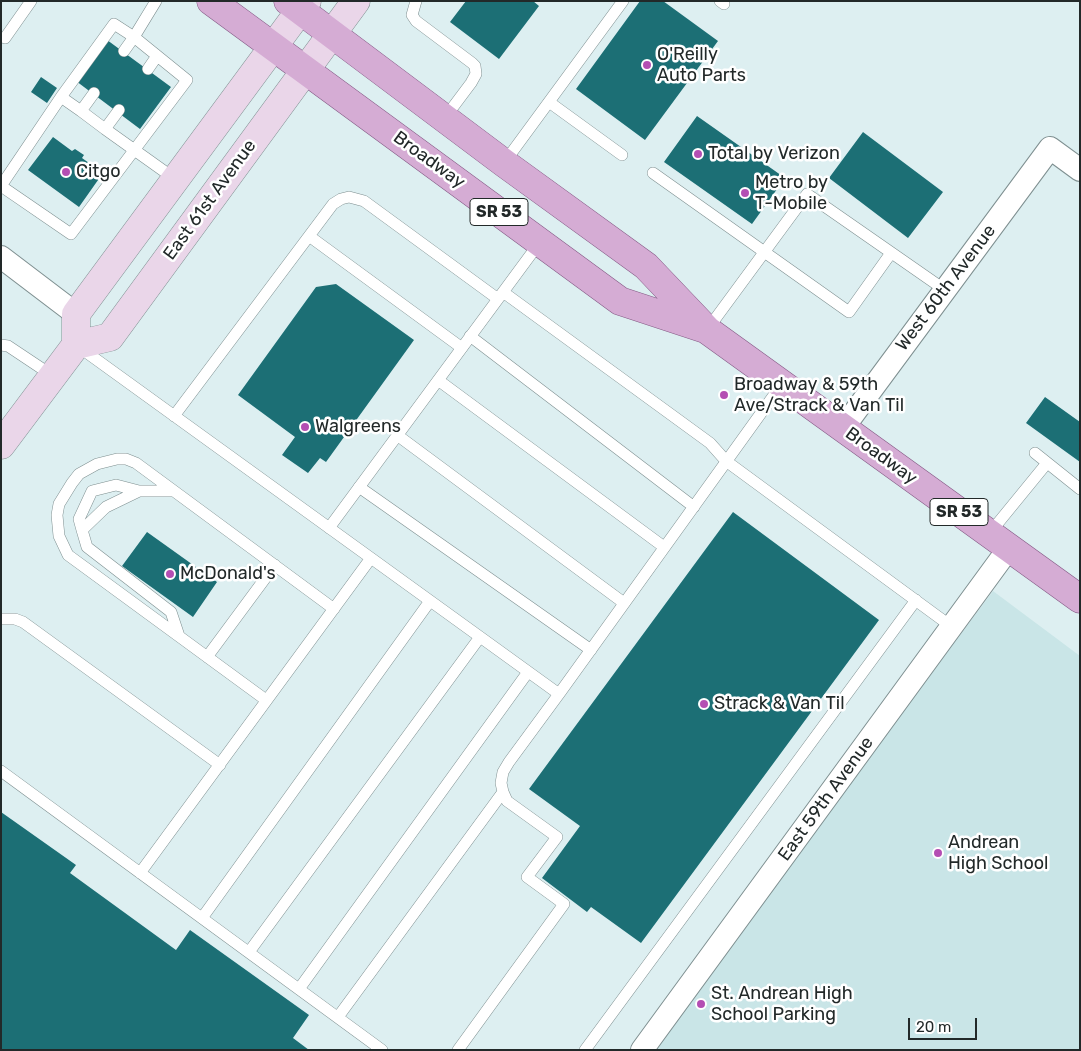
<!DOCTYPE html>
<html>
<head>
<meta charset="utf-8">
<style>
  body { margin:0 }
  #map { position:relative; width:1081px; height:1051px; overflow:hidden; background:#ddeff1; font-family:Rubik,sans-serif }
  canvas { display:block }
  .frame { position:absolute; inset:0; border:2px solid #222929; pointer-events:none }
  .scale { position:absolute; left:908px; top:1018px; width:69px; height:22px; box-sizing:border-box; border:2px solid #222929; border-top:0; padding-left:6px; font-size:15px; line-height:18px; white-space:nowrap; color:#222929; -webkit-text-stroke:4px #fff; paint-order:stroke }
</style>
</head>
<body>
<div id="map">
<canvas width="1081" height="1051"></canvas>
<div class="frame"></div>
<div class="scale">20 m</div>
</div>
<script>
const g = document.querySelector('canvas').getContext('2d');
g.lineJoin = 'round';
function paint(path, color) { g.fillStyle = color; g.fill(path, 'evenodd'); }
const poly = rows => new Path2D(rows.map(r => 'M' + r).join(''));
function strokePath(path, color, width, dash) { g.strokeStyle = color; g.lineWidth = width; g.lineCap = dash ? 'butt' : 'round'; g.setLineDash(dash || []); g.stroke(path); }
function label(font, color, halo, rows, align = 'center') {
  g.font = font + ' Rubik,sans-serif'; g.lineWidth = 5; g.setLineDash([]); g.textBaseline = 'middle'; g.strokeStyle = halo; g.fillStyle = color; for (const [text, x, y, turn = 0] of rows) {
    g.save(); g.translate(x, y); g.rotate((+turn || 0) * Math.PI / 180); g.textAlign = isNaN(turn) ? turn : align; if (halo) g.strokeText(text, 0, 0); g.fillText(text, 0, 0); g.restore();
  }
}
paint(poly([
  [993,591,1080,656,1080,1050,650,1050]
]), '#c9e5e7');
paint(poly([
  [466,1,533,1,539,6,499,59,450,22],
  [640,1,663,1,718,41,645,140,576,89],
  [103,37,171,87,140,129,72,78],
  [41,77,57,88,47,103,31,92],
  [697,116,785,178,752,224,664,162],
  [863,132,943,192,908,238,829,178],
  [53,137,72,151,75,149,84,155,82,158,103,173,79,207,28,170],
  [336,284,414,340,326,462,320,458,308,473,282,455,295,437,238,395,316,287],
  [1045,397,1080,422,1080,462,1026,423],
  [733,512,879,620,641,943,591,907,587,912,542,878,580,826,529,789],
  [147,532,217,582,193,617,122,566],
  [1,812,76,865,70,873,176,950,190,930,309,1015,293,1038,309,1050,1,1050]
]), '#1c6f75');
const lane = poly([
  [416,1,412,15,416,21,472,63,475,66,476,74,471,83,444,119],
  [720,1,724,4],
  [5,38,31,1],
  [148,69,157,56],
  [94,93,81,111,105,129],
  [549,102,622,155],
  [119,110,105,129,175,179],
  [81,111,61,97,114,24,134,37,124,51],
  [504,163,623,1],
  [653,173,849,312,891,253],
  [1,186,71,234,187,80,134,37,156,1],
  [1,186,61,97],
  [309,236,462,348],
  [503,292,710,443,726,461,952,627],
  [707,330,807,194,945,290],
  [470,336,694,507],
  [1,345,8,346,53,376],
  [79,347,559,694,509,762,503,772,501,783,503,792,507,801,557,837,527,877,564,904,458,1050],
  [438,380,664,547],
  [174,416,333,204,341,199,349,197,364,201,498,299],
  [397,435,624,603],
  [1035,453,1080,489],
  [359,487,591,650],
  [139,491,116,485,92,491,79,519,82,530,87,547,171,612,179,636],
  [329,528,540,242],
  [82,530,106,507,139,491,174,491],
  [989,534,1047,463],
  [1,619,15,619,23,622,220,765],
  [207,657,275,565],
  [559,694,782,384],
  [266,700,68,555,59,536,57,515,59,504,72,483,79,474,97,464,117,459,126,459,136,463,334,609],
  [1,771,382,1050],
  [140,873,371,558],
  [202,918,430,601],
  [249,952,480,637],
  [299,989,528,672],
  [338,1017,503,792],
  [585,1050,916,600]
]);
const street = poly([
  [1,257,76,314],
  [843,428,1050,148,1080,170],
  [642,1050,1009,548]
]);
const secondary = poly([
  [76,345,110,337,356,1],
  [1,445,76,345,76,314,307,1]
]);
const primary = poly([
  [211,1,620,301,705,329],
  [288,1,504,163,646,266,707,330,1080,599]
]);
strokePath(lane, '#7e8f90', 12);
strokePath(street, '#7e8f90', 24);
strokePath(secondary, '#7e8f90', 29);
strokePath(primary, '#845a85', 29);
strokePath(lane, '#fff', 11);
strokePath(street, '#fff', 22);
strokePath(secondary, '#ead6e9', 28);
strokePath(primary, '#d5acd4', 28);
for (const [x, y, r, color] of [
  [647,65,5,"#b44eb3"],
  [698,154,5,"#b44eb3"],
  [66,172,5,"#b44eb3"],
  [745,193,5,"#b44eb3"],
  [724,395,5,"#b44eb3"],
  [305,427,5,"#b44eb3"],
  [170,574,5,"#b44eb3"],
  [704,704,5,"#b44eb3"],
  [938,853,5,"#b44eb3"],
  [701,1004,5,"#b44eb3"]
]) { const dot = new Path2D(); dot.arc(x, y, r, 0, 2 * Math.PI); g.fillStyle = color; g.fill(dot); strokePath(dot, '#fff', 2); }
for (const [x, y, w] of [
  [499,212,58],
  [959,512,58]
]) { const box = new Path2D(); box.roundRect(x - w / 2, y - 13.5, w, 27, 4); g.fillStyle = '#fff'; g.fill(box); strokePath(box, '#222929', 1); }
label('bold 16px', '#222929', null, [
  ["SR 53",499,212],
  ["SR 53",959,512]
]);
label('18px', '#222929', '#fff', [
  ["O'Reilly",657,55],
  ["Auto Parts",657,76],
  ["Total by Verizon",708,154],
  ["Citgo",76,172],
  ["Metro by",755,183],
  ["T-Mobile",755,204],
  ["Broadway & 59th",734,385],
  ["Ave/Strack & Van Til",734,406],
  ["Walgreens",315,427],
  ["McDonald's",180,574],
  ["Strack & Van Til",714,704],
  ["Andrean",948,843],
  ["High School",948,864],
  ["St. Andrean High",711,994],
  ["School Parking",711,1015]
], 'left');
label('18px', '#222929', '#fff', [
  ["Broadway",429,160,36],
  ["East 61st Avenue",210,200,-54],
  ["West 60th Avenue",946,288,-53],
  ["Broadway",881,456,36],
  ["East 59th Avenue",826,799,-54]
]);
</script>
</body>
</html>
